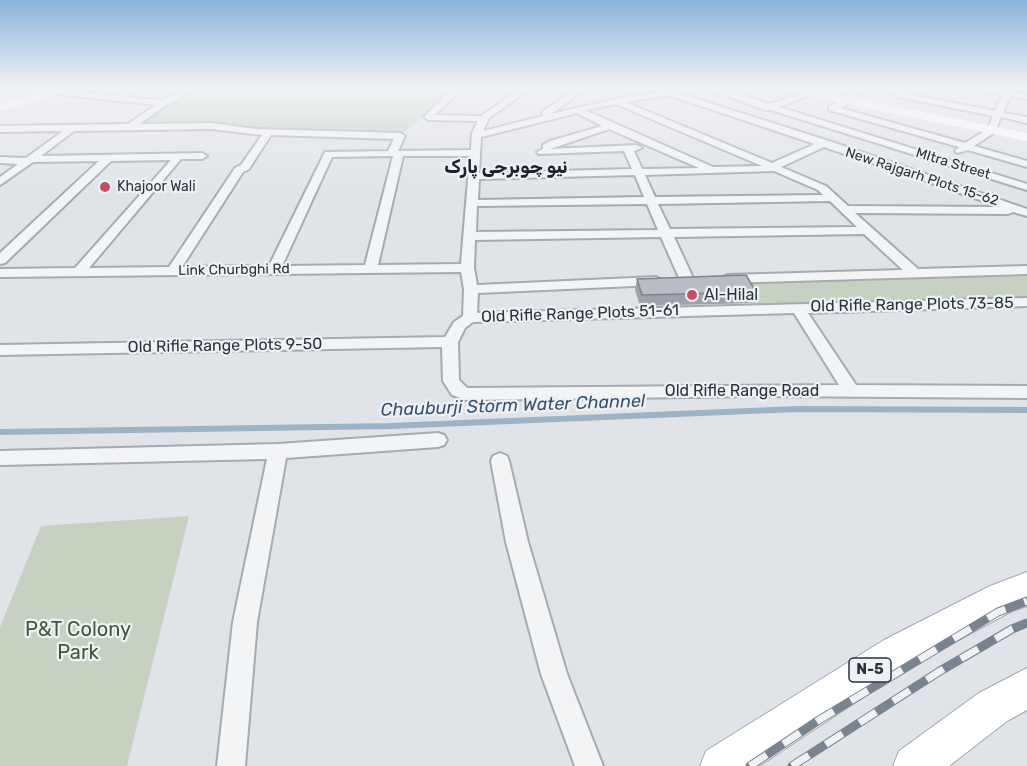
<!DOCTYPE html>
<html>
<head>
<meta charset="utf-8">
<style>
  body { margin:0 }
  canvas { display:block; background:#e0e3e8 }
</style>
</head>
<body>
<canvas width="1027" height="766"></canvas>
<script>
const g = document.querySelector('canvas').getContext('2d');
g.lineJoin = 'round';
function paint(path, color) { g.fillStyle = color; g.fill(path, 'evenodd'); }
const poly = rows => new Path2D(rows.map(r => 'M' + r).join(''));
function strokePath(path, color, width, dash) { g.strokeStyle = color; g.lineWidth = width; g.lineCap = dash ? 'butt' : 'round'; g.setLineDash(dash || []); g.stroke(path); }
function label(font, color, halo, rows, align = 'center') {
  g.font = font + ' Rubik,Cairo,sans-serif'; g.lineWidth = 4.5; g.setLineDash([]); g.textBaseline = 'middle'; g.strokeStyle = halo; g.fillStyle = color; for (const [text, x, y, turn = 0] of rows) {
    g.save(); g.translate(x, y); g.rotate((+turn || 0) * Math.PI / 180); g.textAlign = isNaN(turn) ? turn : align; if (halo) g.strokeText(text, 0, 0); g.fillText(text, 0, 0); g.restore();
  }
}
paint(poly([
  [197,87,459,87,400,136,257,132,211,126,130,127,164,103],
  [1027,270,1027,301,754,307,738,278],
  [189,516,127,766,0,766,0,627,41,526]
]), '#c6d1c1');
strokePath(poly([
  [0,432,391,426,797,409,1027,410]
]), '#9eb2c5', 6);
const street = poly([
  [138,87,151,87,125,97,162,100,190,87,201,87,168,104,139,124,211,123,257,129,400,133,405,136,398,151,471,150,472,133,478,121,428,120,424,117,454,87,463,87,435,115,481,116,523,87,533,87,489,118,483,131,543,116,542,112,579,87,589,87,551,114,630,96,660,93,646,87,659,87,829,141,1027,209,1027,216,1013,212,1008,214,855,213,918,269,1027,266,1027,274,727,283,720,279,727,275,903,270,864,234,674,237,694,280,687,284,680,280,661,237,475,240,474,268,477,285,656,277,663,281,656,285,478,293,477,313,1027,298,1027,306,808,313,856,385,1027,386,1027,398,764,396,466,400,452,395,443,381,442,347,0,355,0,345,445,337,454,322,463,316,464,289,461,272,0,277,0,269,75,268,171,160,111,161,5,263,0,264,0,253,99,161,33,162,0,185,0,177,18,164,0,163,0,157,26,158,63,131,0,132,0,126,128,124,156,105,56,94,52,92,56,90,119,96,119,93,138,87],
  [668,95,815,144,772,163,625,102,668,95],
  [616,104,762,166,713,167,585,110,616,104],
  [577,113,602,126,550,141,543,145,543,149,537,152,539,154,624,151,632,169,479,173,481,137,577,113],
  [211,129,262,135,241,165,235,168,169,267,89,268,181,159,202,159,207,156,202,153,41,156,74,131,211,129],
  [609,129,699,168,642,169,634,151,642,148,637,145,550,149,609,129],
  [271,135,394,139,388,151,325,152,269,266,182,267,243,172,249,169,271,135],
  [824,147,917,178,1000,207,848,206,826,186,781,167,824,147],
  [393,156,365,265,282,266,332,157,393,156],
  [403,156,470,156,461,264,378,265,403,156],
  [774,171,818,190,823,195,655,197,645,175,774,171],
  [635,175,644,197,478,200,479,179,635,175],
  [830,201,857,227,670,229,658,204,830,201],
  [647,204,658,230,476,232,477,206,647,204],
  [794,313,839,385,467,388,459,380,458,342,465,328,473,322,794,313],
  [703,87,716,87,736,93,753,87,765,87,744,96,770,104,810,91,810,95,779,107,1027,184,1027,190,771,110,765,110,703,87],
  [859,87,866,89,850,103,840,108,965,143,988,129,993,116,894,96,894,92,881,87,895,87,902,89,902,93,995,111,1002,95,969,87,987,87,1027,95,1027,99,1010,96,1003,113,1027,117,1027,123,1001,117,995,132,974,146,1027,161,1027,167,968,150,957,153,955,151,959,147,829,110,829,106,844,99,859,87],
  [438,433,444,435,447,440,444,445,438,447,286,458,257,622,245,766,217,766,233,622,267,459,0,465,0,451,278,444,438,433],
  [500,453,507,456,509,461,528,542,567,674,603,766,575,766,541,674,506,542,491,461,493,456,500,453]
]);
const primary = poly([
  [1027,572,1027,606,1012,611,910,666,759,766,700,766,706,751,884,640,990,586,1027,572],
  [1027,668,1027,710,1007,721,949,766,893,766,899,751,979,693,1027,668]
]);
strokePath(street, '#a6aab1', 4);
strokePath(primary, '#a0a8b2', 2);
paint(street, '#f2f4f6');
paint(poly([
  [59,87,77,87,0,112,0,104,59,87],
  [774,87,798,87,1027,133,1027,141,779,90,774,87]
]), '#fff');
paint(primary, '#fff');
const rail = poly([
  [750,766,819,720,998,612,1027,601],
  [792,766,940,671,1012,629,1027,623]
]);
strokePath(rail, '#7a8390', 9);
strokePath(rail, '#eff2f5', 7, [20]);
paint(poly([
  [637,279,756,292,752,303,640,306,635,290]
]), '#9da3a9');
const building = poly([
  [746,275,756,292,642,295,637,279,746,275]
]);
paint(building, '#b7bdc4');
strokePath(building, '#808489', 1.5);
const sky = g.createLinearGradient(0, 0, 0, 195);
sky.addColorStop(0, '#8ab3da');
sky.addColorStop(0.45, '#f1f2f5');
sky.addColorStop(1, '#f1f2f500');
g.fillStyle = sky;
g.fillRect(0, 0, 1027, 195);
for (const [x, y, r, color] of [
  [105,187,6,"#c34f64"],
  [692,295,6,"#c34f64"]
]) { const dot = new Path2D(); dot.arc(x, y, r, 0, 2 * Math.PI); g.fillStyle = color; g.fill(dot); strokePath(dot, '#eff2f5', 2); }
label('14px', '#2a323d', '#eff2f5', [
  ["MItra Street",953,164,17],
  ["New Rajgarh Plots 15-62",922,177,18],
  ["Link Churbghi Rd",234,270,-1]
]);
label('14px', '#2a323d', '#eff2f5', [
  ["Khajoor Wali",117,187]
], 'left');
for (const [x, y, w] of [
  [870,670,42]
]) { const box = new Path2D(); box.roundRect(x - w / 2, y - 12, w, 24, 4.5); g.fillStyle = '#eff2f5'; g.fill(box); strokePath(box, '#2a323d', 1.5); }
label('bold 15px', '#2a323d', null, [
  ["N-5",870,670]
]);
label('16px', '#2a323d', '#eff2f5', [
  ["Al-Hilal",704,295]
], 'left');
label('16px', '#2a323d', '#eff2f5', [
  ["Old Rifle Range Plots 73-85",912,305,-1],
  ["Old Rifle Range Plots 51-61",580,314,-2],
  ["Old Rifle Range Plots 9-50",225,346,-1],
  ["Old Rifle Range Road",742,391]
]);
label('bold 18px', '#1c232e', '#eff2f5', [
  ["نیو چوبرجی پارک",506,168]
]);
label('italic 18px', '#37526e', '#eff2f5', [
  ["Chauburji Storm Water Channel",513,406,-2]
]);
label('20px', '#3f5838', '#eff2f5', [
  ["P&T Colony",78,630],
  ["Park",78,653]
]);
</script>
</body>
</html>
